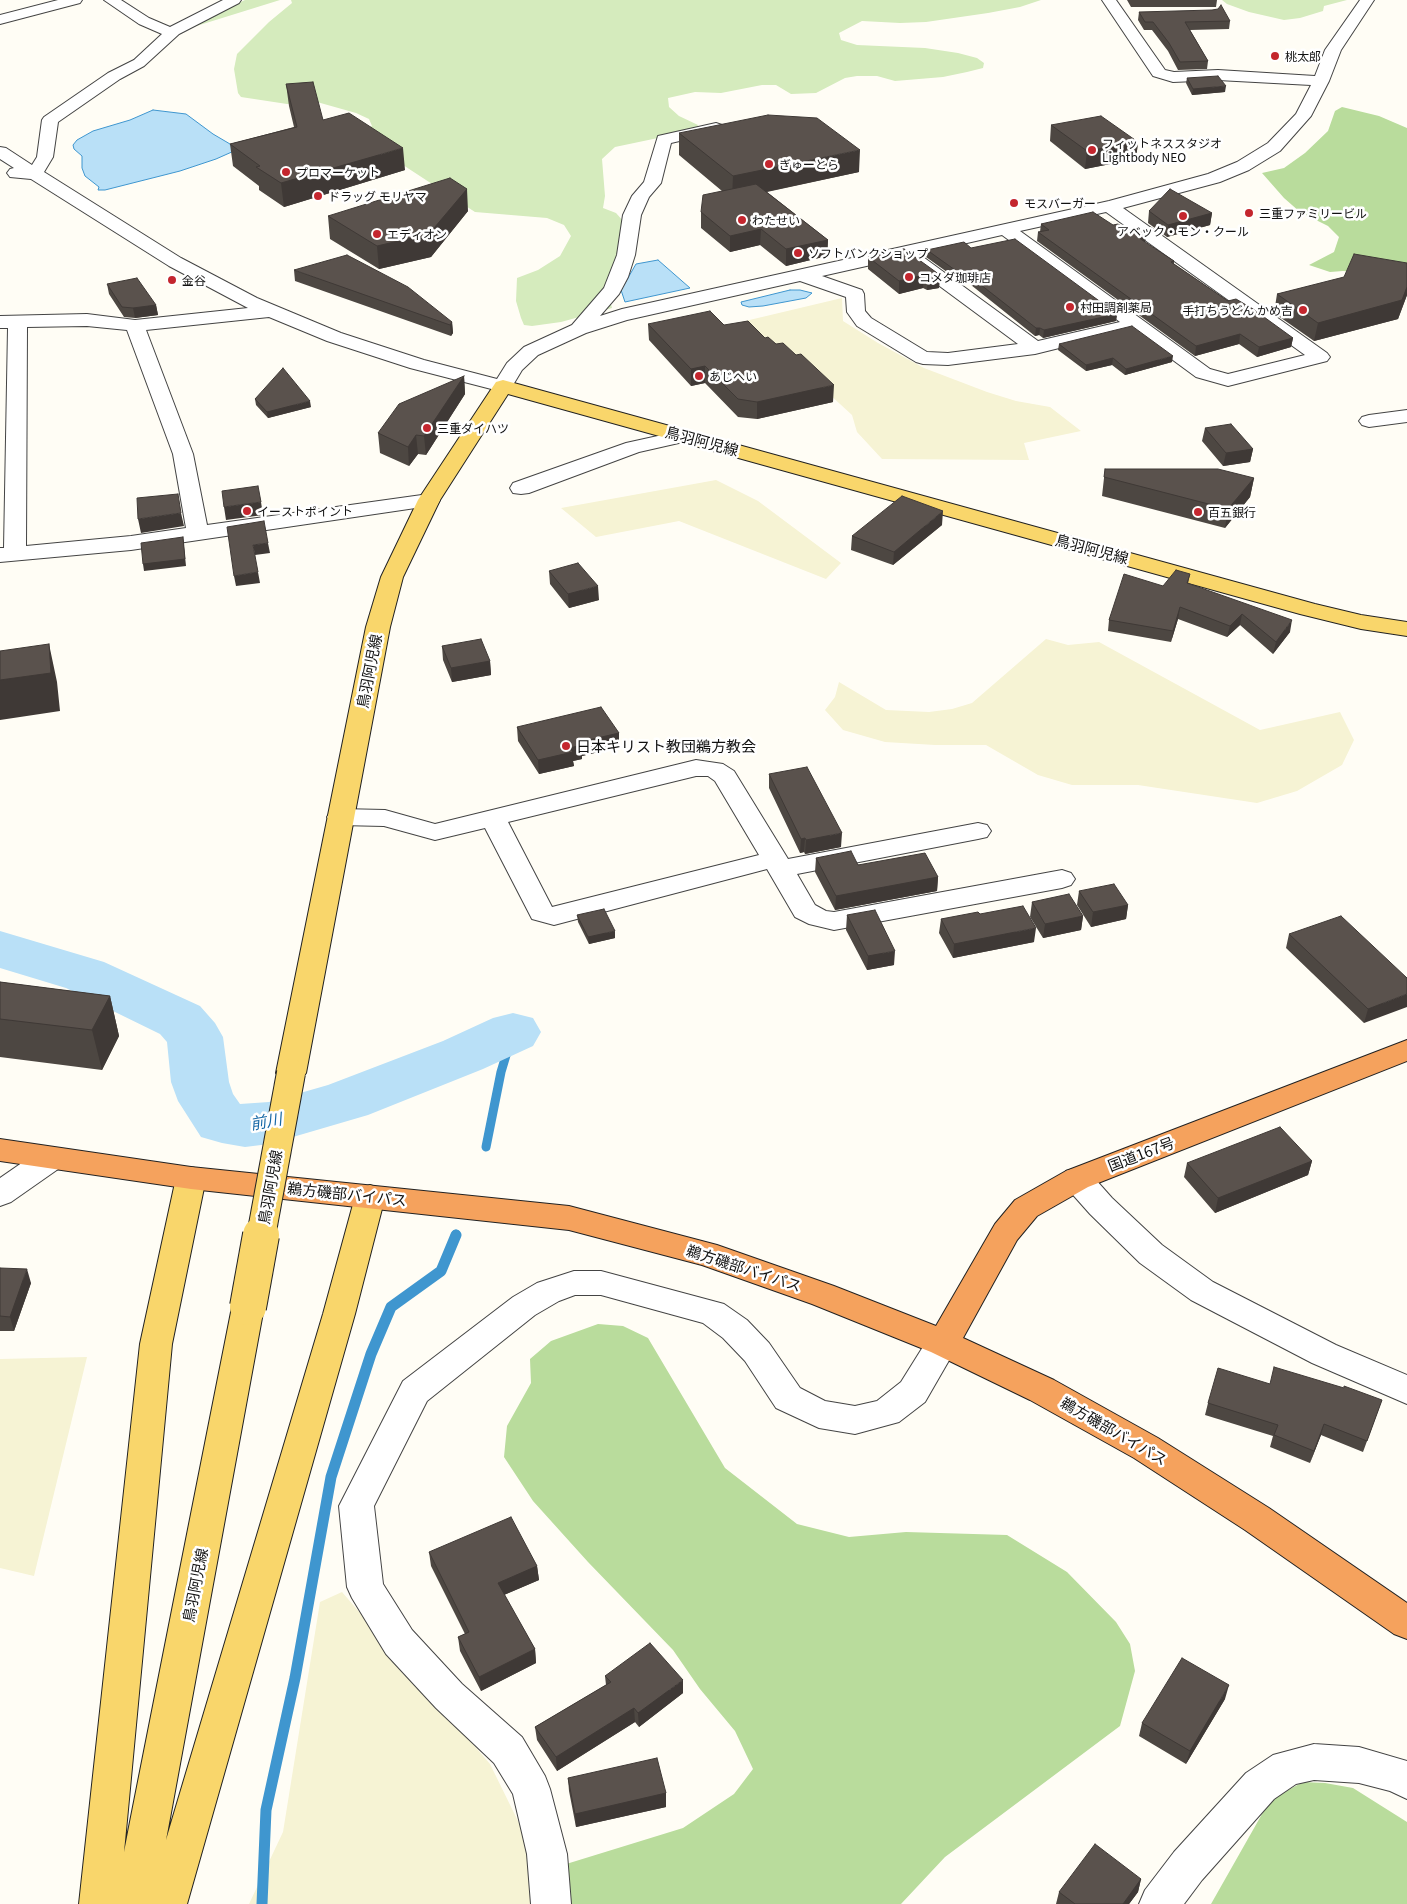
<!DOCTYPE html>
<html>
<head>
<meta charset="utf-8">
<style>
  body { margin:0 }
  canvas { display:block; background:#fffdf5 }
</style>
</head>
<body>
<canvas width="1407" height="1904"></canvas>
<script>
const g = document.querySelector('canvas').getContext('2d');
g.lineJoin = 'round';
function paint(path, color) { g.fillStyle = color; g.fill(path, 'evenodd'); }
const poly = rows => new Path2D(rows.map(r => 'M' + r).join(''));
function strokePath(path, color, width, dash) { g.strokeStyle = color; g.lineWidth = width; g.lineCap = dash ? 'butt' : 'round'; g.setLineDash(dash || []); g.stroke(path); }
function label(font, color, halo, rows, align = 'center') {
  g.font = font + ' Georgia,"Noto Sans JP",serif'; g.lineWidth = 5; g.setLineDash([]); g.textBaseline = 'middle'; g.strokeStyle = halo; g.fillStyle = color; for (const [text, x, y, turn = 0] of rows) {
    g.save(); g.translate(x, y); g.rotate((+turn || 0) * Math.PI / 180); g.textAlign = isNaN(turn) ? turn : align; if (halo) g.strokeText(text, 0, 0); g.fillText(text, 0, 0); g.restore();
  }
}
paint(poly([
  [842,298,843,321,878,343,924,368,987,392,1016,401,1050,407,1081,431,1024,443,1029,460,882,459,857,432,852,415,828,393,770,351,741,322],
  [716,480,758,501,841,563,826,579,679,521,596,537,561,508],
  [1046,639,1068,645,1099,642,1260,730,1340,712,1354,740,1342,765,1297,791,1257,803,1138,785,1072,785,1038,775,986,745,935,745,885,742,843,730,825,710,835,697,839,682,886,710,929,712,952,709,972,703],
  [87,1357,34,1576,0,1568,0,1359],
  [342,1592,490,1764,541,1868,550,1904,249,1904,283,1832,320,1602]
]), '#f6f3d4');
paint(poly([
  [245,0,280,0,190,28,199,21],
  [291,0,1041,0,1020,7,988,13,926,22,900,23,862,21,839,33,841,40,857,45,925,48,958,53,977,58,984,63,983,68,967,72,943,77,895,81,877,76,857,76,845,78,816,93,791,94,776,85,762,85,721,93,695,92,668,98,669,107,679,116,698,125,696,130,615,147,602,159,605,196,603,208,616,213,624,222,636,240,634,262,621,289,609,296,612,308,561,322,532,326,524,325,521,318,516,301,517,278,538,270,560,256,571,236,564,225,547,218,475,212,354,133,372,126,369,119,356,113,317,102,287,104,241,97,238,93,234,69,237,54,269,22,292,3],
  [1222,0,1347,0,1324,6,1323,11,1300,18,1284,20,1249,12,1227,4]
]), '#d5ebbd');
paint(poly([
  [1342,107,1379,116,1407,128,1407,277,1343,271,1330,272,1309,265,1334,252,1339,237,1328,226,1300,212,1284,198,1262,173,1284,168,1305,153,1328,131,1335,111],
  [598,1324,623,1326,648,1338,725,1468,797,1524,849,1537,906,1532,1007,1535,1067,1572,1116,1622,1130,1644,1135,1671,1120,1726,945,1857,901,1904,550,1904,563,1865,683,1828,734,1794,753,1769,735,1731,700,1689,673,1650,588,1562,533,1501,504,1457,507,1426,531,1383,530,1359,551,1341],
  [1303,1782,1325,1783,1353,1788,1407,1822,1407,1904,1211,1904,1266,1807,1279,1795]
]), '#b9dc9c');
const water = poly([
  [153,110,186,114,213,134,230,144,234,151,216,159,180,171,105,190,98,190,99,187,85,176,82,168,82,156,74,149,73,145,77,140,93,131,130,120,153,110],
  [658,260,690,288,625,302,621,290,636,264,658,260],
  [790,290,800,290,812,293,806,298,763,306,749,307,742,305,741,302,790,290]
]);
paint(water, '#b9e0f7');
strokePath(water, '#3f96cf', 1);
strokePath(poly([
  [486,1147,501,1072,513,1032],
  [455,1236,456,1234]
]), '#3f96cf', 9);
strokePath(poly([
  [262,1904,266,1810,295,1678,331,1477,371,1354,391,1307,441,1271,456,1235]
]), '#3f96cf', 11);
paint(poly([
  [0,931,104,962,200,1006,215,1023,223,1037,229,1082,233,1094,240,1104,269,1102,328,1085,443,1041,493,1018,513,1013,533,1018,541,1032,533,1046,483,1069,368,1115,269,1144,245,1147,222,1143,201,1137,178,1101,171,1082,167,1042,160,1034,66,988,0,968,0,931]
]), '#b9e0f7');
const minor = poly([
  [58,0,82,0,80,3,0,24,0,15,58,0],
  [104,0,121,0,149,18,170,27,223,0,241,0,239,3,179,34,144,66,120,79,58,122,53,157,44,172,181,258,257,298,341,333,424,360,497,379,507,363,524,347,572,325,604,288,617,255,623,215,632,196,644,182,658,136,716,123,722,125,724,128,722,131,671,143,661,183,649,197,641,215,635,255,628,277,619,294,600,316,622,309,1109,201,1208,174,1237,162,1268,143,1296,114,1311,85,1218,80,1173,82,1153,76,1102,0,1116,0,1165,70,1174,72,1218,70,1315,76,1325,50,1360,0,1374,0,1341,50,1329,81,1311,116,1280,151,1249,170,1220,182,1123,208,1327,353,1330,357,1327,361,1228,386,1196,377,1132,330,1035,354,948,365,923,364,916,362,857,326,847,312,846,297,800,281,627,320,586,333,538,355,522,370,510,390,503,392,410,368,327,341,269,317,146,330,193,454,207,525,429,494,437,495,440,500,437,505,429,506,131,550,0,562,0,548,4,548,8,328,0,328,0,316,87,314,135,320,248,308,169,266,31,179,10,177,7,173,10,169,14,168,0,159,0,147,6,148,32,165,37,157,42,120,44,117,108,73,134,60,162,34,139,24,104,0],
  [1106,212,1305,355,1228,374,1210,369,1020,231,1106,212],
  [1002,235,1120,322,1038,341,919,254,1002,235],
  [902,258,903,259,1018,344,948,353,927,352,871,318,865,311,864,294,862,290,822,276,902,258],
  [87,326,127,330,173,454,186,528,131,536,26,546,27,327,87,326],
  [1407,410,1407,422,1369,427,1362,425,1359,421,1362,417,1369,415,1407,410],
  [685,430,692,432,695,436,692,440,639,452,529,493,521,494,513,493,510,488,513,483,626,443,685,430],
  [696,760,723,764,734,771,788,859,978,823,987,825,991,831,987,837,978,839,797,874,815,905,826,911,834,912,1062,870,1071,873,1075,879,1071,885,1062,888,834,930,809,924,795,917,767,869,554,925,532,919,485,828,435,840,384,826,340,825,331,823,327,817,331,811,340,809,385,810,435,824,696,760],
  [696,776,708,776,715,781,759,855,552,907,508,822,696,776],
  [50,1148,61,1151,65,1159,61,1167,11,1202,0,1206,0,1178,39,1151,50,1148],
  [1077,1168,1088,1171,1112,1198,1162,1245,1213,1282,1336,1345,1407,1375,1407,1404,1312,1363,1191,1300,1140,1263,1090,1214,1066,1187,1062,1179,1066,1171,1077,1168],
  [574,1271,601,1271,724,1304,747,1320,769,1343,800,1388,825,1401,855,1406,877,1401,901,1382,931,1334,943,1330,955,1334,959,1343,925,1402,899,1422,855,1434,819,1428,776,1408,745,1361,723,1338,703,1323,601,1295,575,1295,559,1301,535,1315,427,1401,374,1506,383,1584,412,1630,462,1684,522,1737,545,1776,550,1789,567,1854,571,1904,531,1904,527,1854,513,1794,494,1763,436,1708,386,1654,352,1598,347,1587,339,1506,403,1381,513,1297,537,1283,574,1271],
  [1314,1744,1359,1747,1407,1761,1407,1799,1390,1791,1359,1783,1314,1780,1296,1784,1274,1799,1202,1880,1184,1904,1139,1904,1145,1890,1174,1852,1246,1773,1273,1755,1314,1744]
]);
const major = poly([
  [503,380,1315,604,1361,615,1407,622,1407,636,1361,629,1300,614,508,394,440,500,403,577,390,627,306,1073,301,1080,291,1083,281,1080,276,1073,366,627,381,577,418,500,496,382,503,380],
  [191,1167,202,1170,206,1178,172,1344,124,1852,232,1307,237,1298,248,1294,259,1298,264,1307,166,1840,323,1314,355,1197,359,1189,370,1185,381,1189,385,1197,355,1314,187,1904,79,1904,140,1344,176,1178,180,1170,191,1167]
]);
const highway = poly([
  [1407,1040,1407,1061,1088,1187,1037,1216,1017,1240,963,1338,1054,1380,1158,1438,1269,1508,1407,1603,1407,1639,1394,1634,1245,1530,1134,1458,1030,1400,931,1352,812,1304,702,1265,569,1230,191,1189,0,1161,0,1139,191,1167,569,1206,717,1245,834,1286,936,1326,995,1224,1015,1200,1066,1171,1407,1040]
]);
strokePath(minor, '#444', 2);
strokePath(major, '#222', 2);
strokePath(highway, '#222', 2);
paint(minor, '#fff');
paint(major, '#f9d66b');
paint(highway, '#f5a25d');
const majorBridgeFar1 = poly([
  [261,1236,291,1073]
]);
const majorBridge = poly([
  [248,1307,261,1235]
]);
strokePath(majorBridgeFar1, '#222', 30, []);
strokePath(majorBridge, '#222', 38, []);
strokePath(majorBridgeFar1, '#f9d66b', 28);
strokePath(majorBridge, '#f9d66b', 36);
paint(poly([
  [1127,0,1217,0,1216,7,1131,7],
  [1139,12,1230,21,1229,29,1190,30,1208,61,1207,69,1178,70,1168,51,1152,30,1144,30,1138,20],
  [1187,78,1225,92,1192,95,1186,83],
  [286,84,323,120,405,170,284,207,259,190,259,186,233,166,230,144,294,127,289,106],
  [1051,125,1138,142,1136,159,1085,169,1050,141],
  [679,133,859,172,767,192,828,240,827,256,786,266,760,245,730,252,701,228,701,212,722,191,679,155],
  [468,211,431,257,379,269,330,239,328,216],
  [1149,211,1212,213,1210,225,1167,237,1148,223],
  [1041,224,1113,225,1145,243,1174,261,1174,264,1228,301,1293,338,1291,347,1257,357,1239,344,1195,356,1037,241,1038,232,1040,232],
  [971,248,1117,314,1116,321,1043,338,1039,335,1035,336,966,281,961,282,926,257,927,250],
  [868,257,940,275,939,288,927,290,923,288,899,294,868,269],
  [1407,263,1407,295,1398,319,1314,341,1274,313,1277,294],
  [294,270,452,322,453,333,451,336,295,281],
  [107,284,156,305,158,315,135,318,124,317,109,294],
  [648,324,724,325,765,338,776,344,796,355,833,402,757,419,738,417,705,383,691,386,649,340],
  [1059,344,1172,362,1125,375,1112,365,1086,371,1058,350],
  [464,376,465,394,426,455,418,454,409,466,380,453,378,433],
  [255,399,311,407,268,418,256,405],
  [1205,428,1253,449,1250,462,1223,466,1202,441],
  [1105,469,1254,478,1250,497,1225,528,1102,496],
  [942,525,893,565,851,550,852,536],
  [549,571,599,600,569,608,550,584],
  [1190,574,1188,584,1290,632,1273,654,1240,625,1227,637,1178,619,1171,642,1108,631,1109,620,1163,586],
  [442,646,490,661,491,675,452,682,443,660],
  [517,727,619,733,619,747,582,756,582,759,573,761,574,766,539,774,518,741],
  [769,774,841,847,805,854,804,852,800,853,769,788],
  [816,858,938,877,937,891,835,910,815,872],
  [1079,891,1128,905,1126,919,1091,927,1077,905],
  [1032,902,1083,916,1081,930,1043,938,1030,917],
  [980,914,1034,942,953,958,939,933,941,919],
  [577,915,615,938,589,944,578,922],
  [847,915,894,965,867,970,846,930],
  [1289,934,1407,978,1364,1023,1286,948],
  [0,982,110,996,119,1036,102,1070,0,1057],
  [1312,1161,1308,1175,1215,1213,1184,1177,1187,1163],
  [0,1268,31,1283,14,1331,0,1331],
  [1269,1384,1382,1400,1363,1452,1321,1435,1310,1463,1270,1447,1273,1436,1205,1415,1208,1403],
  [429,1552,537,1566,539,1580,504,1595,535,1649,536,1663,481,1691,460,1651,458,1637,465,1634,431,1566],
  [605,1676,683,1693,639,1727,635,1722,557,1771,537,1740,535,1727,606,1685],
  [1225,1699,1186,1764,1139,1736,1142,1723],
  [568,1778,666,1793,666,1807,576,1827,569,1791],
  [1141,1879,1138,1892,1129,1904,1056,1904,1059,1892]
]), '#4d4742');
paint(poly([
  [1226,86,1225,92,1192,95,1193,89],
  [1138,142,1136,159,1085,169,1087,151],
  [403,148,405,170,284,207,281,183],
  [860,150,859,172,732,199,733,176],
  [467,189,468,211,431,257,379,269,377,246],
  [1212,213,1210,225,1167,237,1168,225],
  [761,229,760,245,730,252,730,236],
  [1147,233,1145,243,1136,236],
  [828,240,827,256,786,266,786,249],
  [967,274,966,281,961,282,962,275],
  [924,275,923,288,899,294,899,281],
  [940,275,939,288,927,290,928,278],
  [1407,287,1407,295,1398,319,1314,341,1318,323],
  [156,305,158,315,135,318,133,308],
  [1117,314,1116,321,1043,338,1044,330],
  [452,322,453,333,451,336,450,325],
  [1036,328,1040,328,1039,335,1035,336],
  [1240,334,1239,344,1195,356,1196,346],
  [1293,338,1291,347,1257,357,1259,347],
  [1173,356,1172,362,1125,375,1126,369],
  [1113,358,1112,365,1086,371,1086,365],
  [705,366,705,383,691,386,691,369],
  [464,376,465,394,426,455,424,436],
  [834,385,833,402,757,419,757,402],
  [310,401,311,407,268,418,267,412],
  [416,435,418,454,409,466,408,447],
  [1253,449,1250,462,1223,466,1226,453],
  [1254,478,1250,497,1225,528,1228,509],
  [261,502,263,515,226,520,224,507],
  [943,511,942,525,893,565,894,552],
  [181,513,184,526,141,533,138,519],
  [183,537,186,566,144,571,143,564],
  [268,543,270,553,255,555,253,545],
  [258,572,260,583,236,586,234,576],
  [598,586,599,600,569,608,568,594],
  [1180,607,1178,619,1171,642,1173,631],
  [1242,614,1240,625,1227,637,1230,626],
  [1292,620,1290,632,1273,654,1276,642],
  [49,644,57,682,60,711,0,720,0,680],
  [490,661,491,675,452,682,451,668],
  [619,733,619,747,582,756,582,759,573,761,574,766,539,774,538,760,570,748,580,742],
  [842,833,841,847,805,854,806,840],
  [805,838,804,852,800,853,801,839],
  [938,877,937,891,835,910,836,896],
  [1128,905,1126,919,1091,927,1093,912],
  [1083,916,1081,930,1043,938,1045,924],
  [1036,928,1034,942,953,958,954,944],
  [615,931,615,938,589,944,588,937],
  [895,951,894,965,867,970,868,956],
  [1407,994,1407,1007,1364,1023,1368,1009],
  [110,996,119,1036,102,1070,92,1030],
  [1312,1161,1308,1175,1215,1213,1218,1198],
  [27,1269,31,1283,14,1331,10,1317],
  [1324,1424,1321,1435,1310,1463,1314,1451],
  [537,1566,539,1580,499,1597,498,1583],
  [535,1649,536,1663,481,1691,479,1677],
  [683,1680,683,1693,639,1727,638,1713],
  [1229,1685,1225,1699,1186,1764,1190,1751],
  [634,1708,635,1722,557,1771,556,1757],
  [666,1793,666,1807,576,1827,575,1814],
  [1141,1879,1138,1892,1129,1904,1123,1904]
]), '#3f3936');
const building = poly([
  [1221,5,1230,21,1185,22,1208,61,1180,62,1169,43,1153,22,1145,22,1139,12,1212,10,1218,9,1221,5],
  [1218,76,1226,86,1193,89,1187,78,1218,76],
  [313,82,323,120,349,113,403,148,281,183,256,167,260,166,230,144,297,127,286,84,313,82],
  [768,115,817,118,860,150,733,176,679,133,768,115],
  [1101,116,1138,142,1087,151,1051,125,1101,116],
  [450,178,467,189,429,234,377,246,328,216,450,178],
  [756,184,828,240,786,249,761,229,730,236,701,212,703,195,756,184],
  [1170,189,1212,213,1168,225,1149,211,1170,189],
  [1093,212,1113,225,1118,224,1131,233,1137,227,1147,233,1136,236,1174,261,1171,262,1228,301,1236,299,1253,309,1293,338,1259,347,1240,334,1196,346,1038,232,1049,230,1041,224,1093,212],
  [1015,239,1117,314,1044,330,1040,328,1036,328,967,274,962,275,927,250,964,242,971,248,1015,239],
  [904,249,940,275,928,278,924,275,899,281,868,257,904,249],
  [1354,254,1407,263,1407,287,1402,300,1318,323,1277,294,1344,277,1354,254],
  [347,255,408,287,452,322,450,325,294,270,347,255],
  [137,278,156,305,133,308,122,307,107,284,137,278],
  [710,311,724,325,748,321,765,338,768,337,776,344,783,343,796,355,801,354,834,385,757,402,738,399,705,366,691,369,648,324,710,311],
  [1132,326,1173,356,1126,369,1113,358,1086,365,1059,344,1132,326],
  [283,368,310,401,267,412,255,399,283,368],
  [464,376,424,436,416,435,408,447,378,433,399,404,464,376],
  [1231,424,1253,449,1226,453,1205,428,1231,424],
  [1105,469,1218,469,1254,478,1228,509,1104,477,1105,469],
  [258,486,261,502,224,507,222,491,258,486],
  [178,494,181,513,138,519,137,498,178,494],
  [902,496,943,511,894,552,852,536,902,496],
  [264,521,268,543,253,545,258,572,234,576,227,527,264,521],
  [183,537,185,559,143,564,141,543,183,537],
  [578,563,598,586,568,594,549,571,578,563],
  [1176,570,1190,574,1187,583,1292,620,1276,642,1242,614,1230,626,1180,607,1173,631,1109,620,1124,574,1163,586,1176,570],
  [481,639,490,661,451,668,442,646,481,639],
  [49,644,51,673,0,680,0,651,49,644],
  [601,707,619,733,580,742,581,745,570,748,573,752,538,760,517,727,601,707],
  [807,767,842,833,806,840,805,838,801,839,769,774,807,767],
  [851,851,858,865,925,853,938,877,836,896,816,858,851,851],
  [1114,884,1128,905,1093,912,1079,891,1114,884],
  [1069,894,1083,916,1045,924,1032,902,1069,894],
  [1023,906,1036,928,954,944,941,919,978,912,980,914,1023,906],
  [604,909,615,931,588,937,577,915,604,909],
  [875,910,895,951,868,956,847,915,875,910],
  [1341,916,1407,978,1407,994,1368,1009,1289,934,1341,916],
  [0,982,110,996,92,1030,0,1019,0,982],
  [1280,1127,1312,1161,1218,1198,1187,1163,1280,1127],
  [0,1268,27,1269,10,1317,0,1316,0,1268],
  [1274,1367,1344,1388,1344,1386,1382,1400,1367,1441,1324,1424,1314,1451,1274,1435,1278,1425,1208,1403,1218,1368,1270,1384,1274,1367],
  [511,1517,537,1566,498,1583,535,1649,479,1677,458,1637,469,1632,429,1552,511,1517],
  [650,1643,683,1680,638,1713,634,1708,556,1757,535,1727,611,1682,605,1676,650,1643],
  [1182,1658,1229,1685,1190,1751,1142,1723,1182,1658],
  [657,1758,666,1793,575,1814,568,1778,657,1758],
  [1095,1844,1141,1879,1123,1904,1075,1904,1059,1892,1095,1844]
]);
paint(building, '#5a524d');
strokePath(building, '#3f3936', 1);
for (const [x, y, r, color] of [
  [1275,56,5,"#c4262e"],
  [1092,150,5,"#c4262e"],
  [769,164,5,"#c4262e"],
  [286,172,5,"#c4262e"],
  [318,196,5,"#c4262e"],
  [1014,203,5,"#c4262e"],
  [1249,213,5,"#c4262e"],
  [1183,216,5,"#c4262e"],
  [742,220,5,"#c4262e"],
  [377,234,5,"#c4262e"],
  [798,253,5,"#c4262e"],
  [909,277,5,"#c4262e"],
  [172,280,5,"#c4262e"],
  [1070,307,5,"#c4262e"],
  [1303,310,5,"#c4262e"],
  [699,376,5,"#c4262e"],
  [427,428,5,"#c4262e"],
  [247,511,5,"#c4262e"],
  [1198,512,5,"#c4262e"],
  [566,746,5,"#c4262e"]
]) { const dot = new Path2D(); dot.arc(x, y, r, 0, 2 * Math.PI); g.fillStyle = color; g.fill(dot); strokePath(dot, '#fff', 2); }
label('12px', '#111', '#fff', [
  ["桃太郎",1285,56],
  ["フィットネススタジオ",1102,143],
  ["Lightbody NEO",1102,157],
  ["ぎゅーとら",779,164],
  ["プロマーケット",296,172],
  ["ドラッグ モリヤマ",328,196],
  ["モスバーガー",1024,203],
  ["三重ファミリービル",1259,213],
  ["わたせい",752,220],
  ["アベック・モン・クール",1183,231,"center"],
  ["エディオン",387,234],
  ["ソフトバンクショップ",808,253],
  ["コメダ珈琲店",919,277],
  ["金谷",182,280],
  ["村田調剤薬局",1080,307],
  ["手打ちうどん かめ吉",1293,310,"right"],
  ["あじへい",709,376],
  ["三重ダイハツ",437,428],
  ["イーストポイント",257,511],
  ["百五銀行",1208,512]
], 'left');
label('15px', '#111', '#fff', [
  ["鳥羽阿児線",702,441,15],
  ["鳥羽阿児線",1092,549,15],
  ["鳥羽阿児線",369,671,-79],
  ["国道167号",1141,1154,-21],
  ["鳥羽阿児線",270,1187,-80],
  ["鵜方磯部バイパス",347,1194,6],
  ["鵜方磯部バイパス",744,1268,18],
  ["鵜方磯部バイパス",1114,1431,30],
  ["鳥羽阿児線",195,1585,-79]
]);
label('15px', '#111', '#fff', [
  ["日本キリスト教団鵜方教会",576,746]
], 'left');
label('italic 16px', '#1768a6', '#fff', [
  ["前川",266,1121,-10]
]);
</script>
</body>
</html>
